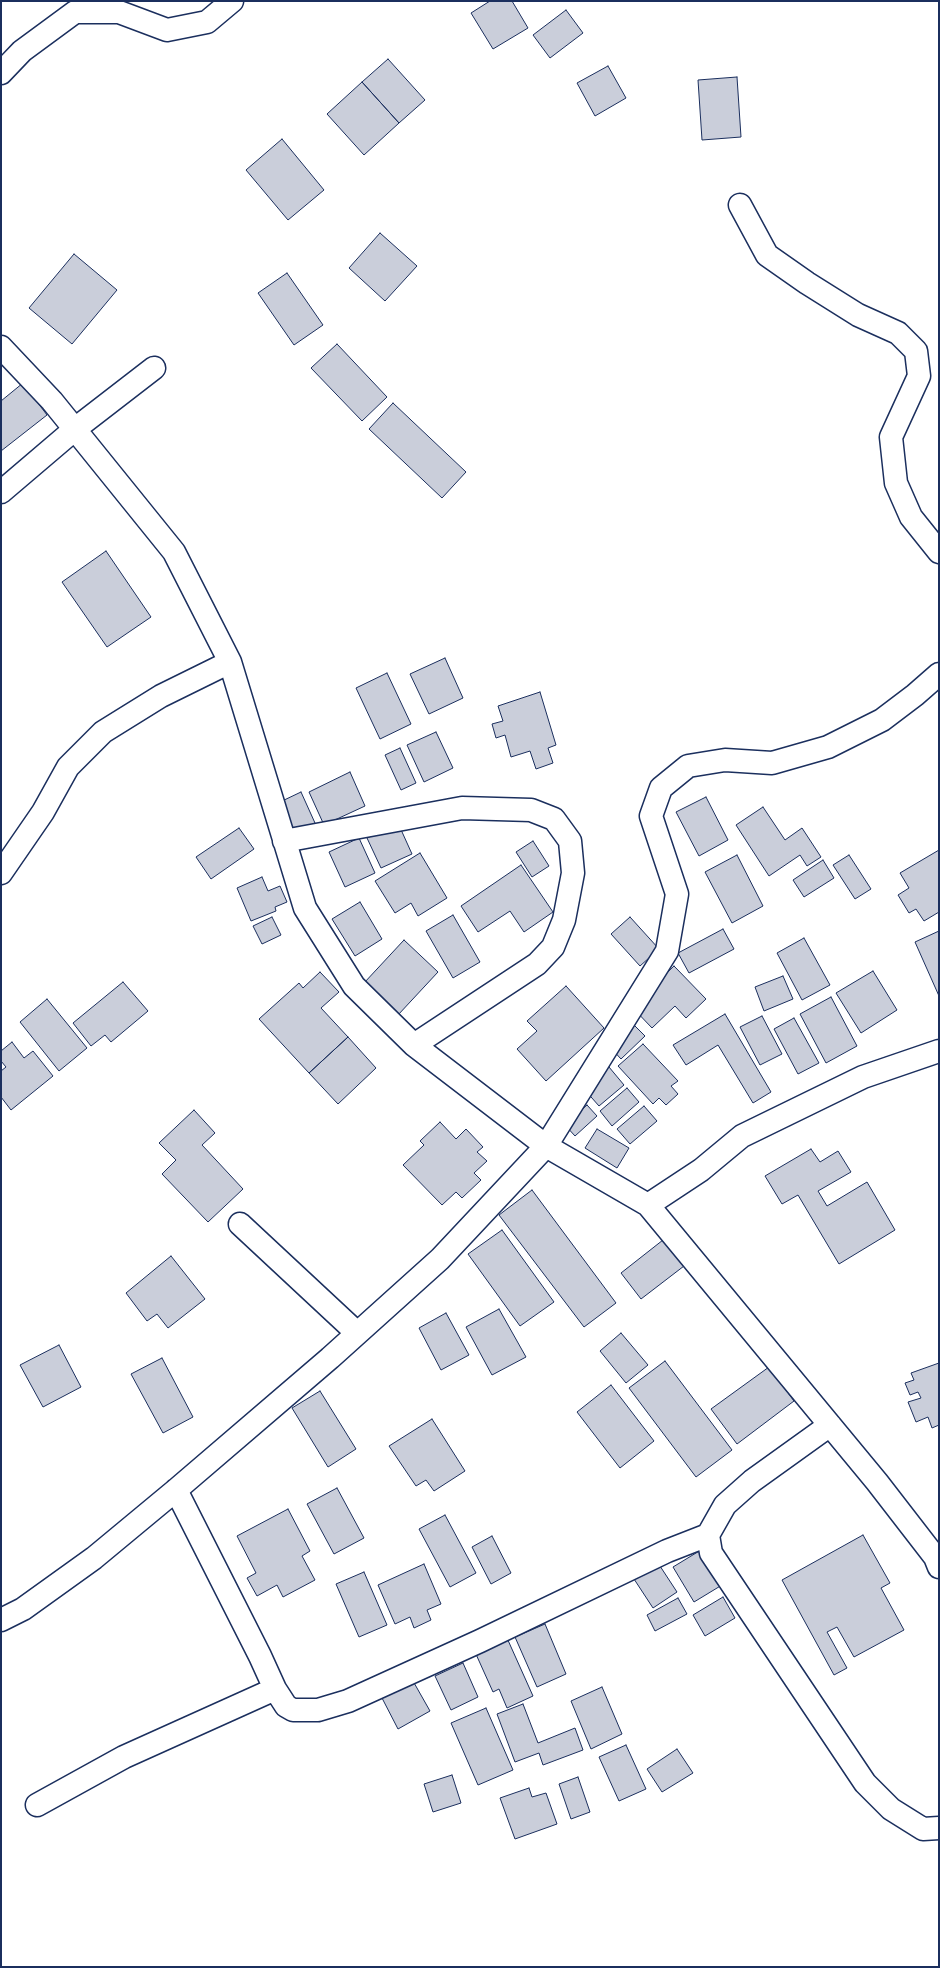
<!DOCTYPE html>
<html>
<head>
<meta charset="utf-8">
<style>
  body { margin:0 }
  #map { position:relative; width:940px; height:1968px; overflow:hidden; background:#fff; font-family:Pangolin,sans-serif }
  canvas { display:block }
  .frame { position:absolute; inset:0; border:2px solid #1b2f5e; pointer-events:none }
</style>
</head>
<body>
<div id="map">
<canvas width="940" height="1968"></canvas>
<div class="frame"></div>
</div>
<script>
const g = document.querySelector('canvas').getContext('2d');
g.lineJoin = 'round';
function paint(path, color) { g.fillStyle = color; g.fill(path, 'evenodd'); }
const poly = rows => new Path2D(rows.map(r => 'M' + r).join(''));
function strokePath(path, color, width, dash) { g.strokeStyle = color; g.lineWidth = width; g.lineCap = dash ? 'butt' : 'round'; g.setLineDash(dash || []); g.stroke(path); }
const building = poly([
  [490,1,512,1,528,28,493,49,471,13,490,1],
  [566,10,583,33,550,58,533,35,566,10],
  [388,59,425,100,399,123,362,82,388,59],
  [608,66,626,98,595,116,577,83,608,66],
  [737,77,741,137,702,140,698,80,737,77],
  [362,82,399,123,364,155,327,114,362,82],
  [282,139,324,190,288,220,246,170,282,139],
  [380,233,417,266,385,301,349,268,380,233],
  [74,254,117,290,72,344,29,308,74,254],
  [287,273,323,325,294,345,258,293,287,273],
  [337,344,387,397,362,421,311,368,337,344],
  [23,383,47,415,1,451,1,401,23,383],
  [393,403,466,472,442,498,369,429,393,403],
  [106,551,151,617,107,647,62,582,106,551],
  [445,658,463,698,429,714,410,674,445,658],
  [387,673,411,724,380,739,356,688,387,673],
  [540,692,556,745,548,748,553,763,536,769,530,751,511,757,505,735,496,738,492,724,503,721,498,706,540,692],
  [436,732,453,768,424,782,407,745,436,732],
  [400,748,416,783,401,790,385,755,400,748],
  [350,772,365,806,324,825,309,792,350,772],
  [301,792,315,823,294,832,280,802,301,792],
  [706,797,728,840,699,856,676,812,706,797],
  [763,807,785,840,802,828,821,857,807,866,800,855,769,876,736,825,763,807],
  [398,823,412,854,381,868,367,838,398,823],
  [239,828,254,849,211,879,196,857,239,828],
  [359,838,375,873,345,887,329,852,359,838],
  [533,841,549,866,532,877,516,852,533,841],
  [939,850,939,912,924,921,916,909,909,913,898,895,909,888,900,873,939,850],
  [420,853,447,898,418,916,411,903,395,913,375,881,420,853],
  [737,855,763,906,732,923,705,872,737,855],
  [849,855,871,889,855,899,833,865,849,855],
  [823,860,834,878,804,897,793,880,823,860],
  [521,865,553,912,524,932,510,911,478,932,461,906,521,865],
  [262,877,268,891,280,886,287,902,275,907,276,911,251,921,237,888,262,877],
  [360,902,382,939,355,956,332,919,360,902],
  [453,915,480,962,453,978,426,931,453,915],
  [272,917,281,935,262,944,253,926,272,917],
  [630,917,659,949,640,966,611,934,630,917],
  [723,929,734,949,689,973,678,953,723,929],
  [939,931,939,996,915,942,939,931],
  [804,938,830,985,802,1000,777,953,804,938],
  [404,940,438,972,398,1015,364,983,404,940],
  [674,966,706,999,686,1018,675,1006,652,1028,632,1007,674,966],
  [873,971,897,1010,861,1033,836,993,873,971],
  [320,972,339,992,321,1008,348,1037,309,1073,259,1019,299,983,303,988,320,972],
  [783,976,793,999,764,1011,755,987,783,976],
  [123,982,148,1011,111,1042,105,1035,91,1046,73,1023,123,982],
  [566,986,604,1028,546,1081,517,1049,537,1031,527,1021,566,986],
  [831,997,857,1046,826,1063,800,1014,831,997],
  [47,999,87,1048,59,1071,20,1022,47,999],
  [725,1014,771,1092,753,1103,718,1045,686,1065,673,1045,725,1014],
  [762,1016,782,1054,760,1065,740,1027,762,1016],
  [794,1018,819,1063,798,1074,774,1029,794,1018],
  [633,1024,645,1036,621,1059,610,1047,633,1024],
  [348,1037,376,1068,338,1104,309,1073,348,1037],
  [12,1042,24,1058,33,1051,53,1076,11,1110,1,1097,1,1071,6,1067,1,1061,1,1051,12,1042],
  [643,1044,678,1081,671,1086,678,1094,666,1105,659,1098,653,1104,618,1066,643,1044],
  [609,1067,624,1085,599,1106,584,1089,609,1067],
  [627,1088,639,1102,612,1126,600,1111,627,1088],
  [587,1105,597,1116,575,1136,565,1125,587,1105],
  [644,1106,657,1121,630,1144,617,1129,644,1106],
  [194,1110,215,1133,202,1145,243,1189,208,1222,162,1174,176,1160,159,1143,194,1110],
  [440,1122,456,1139,466,1129,483,1147,477,1152,487,1161,474,1173,481,1180,462,1198,456,1192,442,1205,403,1165,424,1145,420,1141,440,1122],
  [597,1129,629,1148,617,1168,585,1148,597,1129],
  [811,1149,820,1162,838,1151,851,1172,818,1191,827,1206,867,1182,895,1230,839,1264,798,1195,782,1204,765,1176,811,1149],
  [532,1190,616,1303,584,1327,499,1215,532,1190],
  [502,1230,554,1302,520,1326,468,1254,502,1230],
  [663,1240,684,1266,641,1299,621,1273,663,1240],
  [171,1256,205,1299,168,1328,157,1314,147,1321,126,1293,171,1256],
  [499,1309,526,1357,492,1375,466,1327,499,1309],
  [446,1313,469,1355,441,1370,419,1328,446,1313],
  [621,1333,648,1365,626,1383,600,1351,621,1333],
  [59,1345,81,1387,43,1407,20,1365,59,1345],
  [162,1358,193,1417,163,1433,131,1374,162,1358],
  [665,1361,732,1450,696,1477,629,1388,665,1361],
  [939,1363,939,1425,932,1428,928,1417,916,1422,908,1402,921,1398,918,1392,910,1395,905,1383,914,1380,911,1373,939,1363],
  [769,1367,794,1401,737,1444,711,1409,769,1367],
  [611,1385,654,1441,620,1468,577,1412,611,1385],
  [320,1391,356,1449,328,1467,292,1408,320,1391],
  [432,1419,465,1471,434,1491,426,1480,416,1486,389,1446,432,1419],
  [337,1488,364,1538,334,1554,307,1504,337,1488],
  [288,1509,310,1551,302,1556,315,1580,283,1597,277,1585,257,1596,247,1578,256,1573,237,1536,288,1509],
  [445,1515,476,1573,450,1587,419,1529,445,1515],
  [863,1535,890,1583,881,1588,904,1630,854,1657,837,1627,827,1632,847,1668,834,1675,782,1580,863,1535],
  [492,1536,511,1573,491,1584,472,1547,492,1536],
  [701,1550,722,1585,694,1602,673,1567,701,1550],
  [658,1563,677,1592,653,1608,634,1579,658,1563],
  [424,1564,441,1604,427,1610,431,1620,414,1628,410,1617,395,1624,378,1585,424,1564],
  [364,1572,387,1625,359,1637,336,1584,364,1572],
  [723,1597,735,1618,705,1636,693,1615,723,1597],
  [678,1598,687,1614,655,1631,647,1615,678,1598],
  [545,1624,566,1674,537,1687,515,1637,545,1624],
  [507,1638,533,1696,507,1708,499,1689,493,1692,475,1652,507,1638],
  [463,1663,478,1697,451,1710,435,1676,463,1663],
  [413,1681,430,1711,398,1729,382,1698,413,1681],
  [602,1687,622,1734,591,1749,571,1701,602,1687],
  [523,1704,538,1743,575,1728,583,1750,543,1765,539,1753,515,1762,497,1714,523,1704],
  [486,1708,513,1770,478,1785,451,1723,486,1708],
  [626,1745,646,1789,619,1801,599,1757,626,1745],
  [677,1749,693,1773,662,1792,647,1769,677,1749],
  [452,1775,461,1803,433,1812,424,1784,452,1775],
  [578,1777,590,1812,571,1819,559,1784,578,1777],
  [529,1788,532,1797,546,1793,557,1824,515,1839,500,1798,529,1788]
]);
paint(building, '#caceda');
strokePath(building, '#1b2f5e', 1);
const minor = poly([
  [1,73,22,51,75,12,119,12,167,30,207,22,232,1],
  [740,205,767,255,807,283,858,315,898,333,916,351,919,376,891,437,896,483,911,517,939,552],
  [1,347,52,401,174,552,230,662,305,908,354,986,414,1045,546,1146,648,1205,877,1482,935,1557,939,1567],
  [1,492,75,429,154,368],
  [284,841,462,808,531,810,554,819,570,841,573,873,564,920,553,947,537,964,414,1045],
  [1,873,43,812,68,767,103,732,161,696,230,662],
  [648,1205,701,1170,742,1136,863,1077,939,1051],
  [240,1224,357,1333],
  [830,1425,752,1481,725,1505,708,1535,711,1553,865,1783,891,1809,923,1829,939,1828],
  [176,1490,260,1656,275,1689],
  [1,1620,23,1609,94,1558,176,1490,330,1358,440,1259,546,1146,667,951,677,894,651,816,661,788,688,766,725,760,772,763,828,747,882,720,915,695,939,674],
  [37,1805,124,1757,275,1689,286,1706,293,1710,318,1710,348,1701,480,1641,667,1551,708,1535]
]);
strokePath(minor, '#1b2f5e', 25);
strokePath(minor, '#fff', 22);
</script>
</body>
</html>
